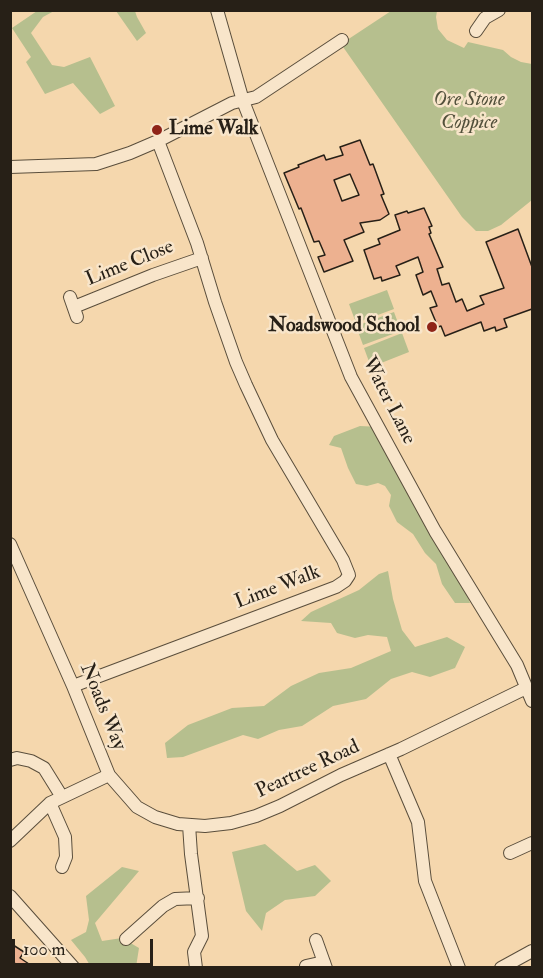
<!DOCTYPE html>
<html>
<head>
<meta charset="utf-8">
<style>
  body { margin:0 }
  #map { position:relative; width:543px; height:978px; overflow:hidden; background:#f5d7ad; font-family:"IM FELL Double Pica",serif }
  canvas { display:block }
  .frame { position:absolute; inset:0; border:12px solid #272017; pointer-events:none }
  .scale { position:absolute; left:12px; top:939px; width:141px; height:27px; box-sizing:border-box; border:3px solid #272017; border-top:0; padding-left:8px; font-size:18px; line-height:21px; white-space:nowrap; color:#272017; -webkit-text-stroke:4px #f8e5ca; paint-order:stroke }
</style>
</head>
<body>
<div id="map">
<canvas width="543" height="978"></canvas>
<div class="frame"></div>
<div class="scale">100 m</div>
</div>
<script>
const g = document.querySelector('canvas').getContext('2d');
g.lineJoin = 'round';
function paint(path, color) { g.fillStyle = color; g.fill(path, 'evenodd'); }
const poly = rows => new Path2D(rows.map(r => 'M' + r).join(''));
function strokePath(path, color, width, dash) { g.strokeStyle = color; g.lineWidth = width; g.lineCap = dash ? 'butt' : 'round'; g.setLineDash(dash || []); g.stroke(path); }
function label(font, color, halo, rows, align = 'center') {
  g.font = font + ' "IM FELL Double Pica",serif'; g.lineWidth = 5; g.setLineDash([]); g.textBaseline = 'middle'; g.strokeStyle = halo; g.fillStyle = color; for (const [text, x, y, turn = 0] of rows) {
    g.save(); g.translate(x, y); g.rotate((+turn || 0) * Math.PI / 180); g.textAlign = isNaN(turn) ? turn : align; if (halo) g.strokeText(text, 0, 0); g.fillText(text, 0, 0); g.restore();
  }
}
paint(poly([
  [37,11,54,11,43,17,31,33,52,65,64,67,90,57,115,106,100,114,73,83,45,94,26,62,31,57,12,28],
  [116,11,135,11,137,17,146,33,137,41],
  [391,11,437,11,436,17,438,29,447,40,464,48,468,42,503,50,511,57,521,62,532,64,532,200,501,225,488,231,476,231,462,217,341,44],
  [387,290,394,309,356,323,349,304],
  [394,312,401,331,363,345,356,326],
  [402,333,409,352,371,367,364,348],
  [360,426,381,427,463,583,470,603,455,603,442,584,436,564,425,553,413,534,397,522,389,506,391,495,385,486,378,483,367,486,356,484,348,468,341,448,329,445,334,436],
  [388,571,393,599,402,630,415,647,447,637,465,647,455,668,430,677,412,672,391,679,366,699,333,706,302,726,279,730,258,739,243,735,183,757,167,758,165,743,188,725,232,708,264,706,291,686,319,673,351,668,391,651,387,637,368,635,355,638,337,633,331,623,301,621,311,612,359,590,379,574],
  [265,844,297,871,315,865,331,881,315,896,285,900,266,913,262,931,246,911,232,852],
  [122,867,139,871,95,923,102,941,122,938,139,948,136,967,91,967,85,957,71,940,86,932,89,920,86,896]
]), '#b6bf8e');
const building = poly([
  [360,140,370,165,373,164,384,194,381,195,389,214,380,220,360,223,364,232,344,240,353,261,324,272,318,257,325,255,319,241,314,242,301,208,299,209,284,173,299,167,298,165,324,155,326,160,343,155,340,147,360,140],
  [350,174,359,195,342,201,334,180,350,174],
  [424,208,432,226,429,227,431,233,429,234,443,267,437,269,442,285,449,283,456,302,462,299,467,311,484,304,480,296,504,288,486,242,518,229,532,267,532,309,504,319,507,327,496,331,495,327,484,331,481,322,445,336,441,326,438,327,430,308,437,306,431,291,423,295,416,275,423,272,418,257,396,266,400,275,382,281,381,277,374,279,364,250,380,244,378,239,400,230,395,215,407,211,408,213,424,208],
  [10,943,24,952,20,958,35,968,22,968,10,960,10,943]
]);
paint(building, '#edb190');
strokePath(building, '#272017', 1.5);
const minor = poly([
  [217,10,243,101,351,377,435,531,517,665,532,701],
  [476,31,485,18,499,10],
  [10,167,96,164,130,153,158,141,232,103,256,97,342,40],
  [70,297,77,317],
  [74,307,153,275,202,258],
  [10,544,73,686,109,775,50,803,10,841],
  [73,686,336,587,345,581,349,575,343,560,272,440,246,385,236,362,215,302,197,243,158,141],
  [389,754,418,822,425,881,459,968],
  [10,760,17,758,31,761,44,768,62,797],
  [109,775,137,807,155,817,178,824,205,826,231,823,256,816,280,806,341,775,401,749,526,688],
  [50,803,65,837,66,857,62,867],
  [189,825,191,854,202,936,194,952,196,968],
  [510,853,532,843],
  [10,896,74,968],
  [126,939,163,906,175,899,198,898],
  [316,940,326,968],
  [306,966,324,962],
  [501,968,532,951]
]);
strokePath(minor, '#5a4e3c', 14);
strokePath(minor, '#f8e5ca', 12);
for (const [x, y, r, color] of [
  [157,130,6,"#8f2418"],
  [432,327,6,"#8f2418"]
]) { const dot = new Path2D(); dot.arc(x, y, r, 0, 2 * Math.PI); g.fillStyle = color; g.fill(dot); strokePath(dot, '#f8e5ca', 2); }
label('italic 20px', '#52503b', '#f8e5ca', [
  ["Ore Stone",469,101],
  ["Coppice",469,124]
]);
label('bold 20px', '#272017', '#f8e5ca', [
  ["Lime Walk",169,130],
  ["Noadswood School",420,327,"right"]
], 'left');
label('20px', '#272017', '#f8e5ca', [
  ["Lime Close",130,264,-22],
  ["Water Lane",388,401,63],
  ["Lime Walk",278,588,-21],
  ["Noads Way",102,707,68],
  ["Peartree Road",308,770,-25]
]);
</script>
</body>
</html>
